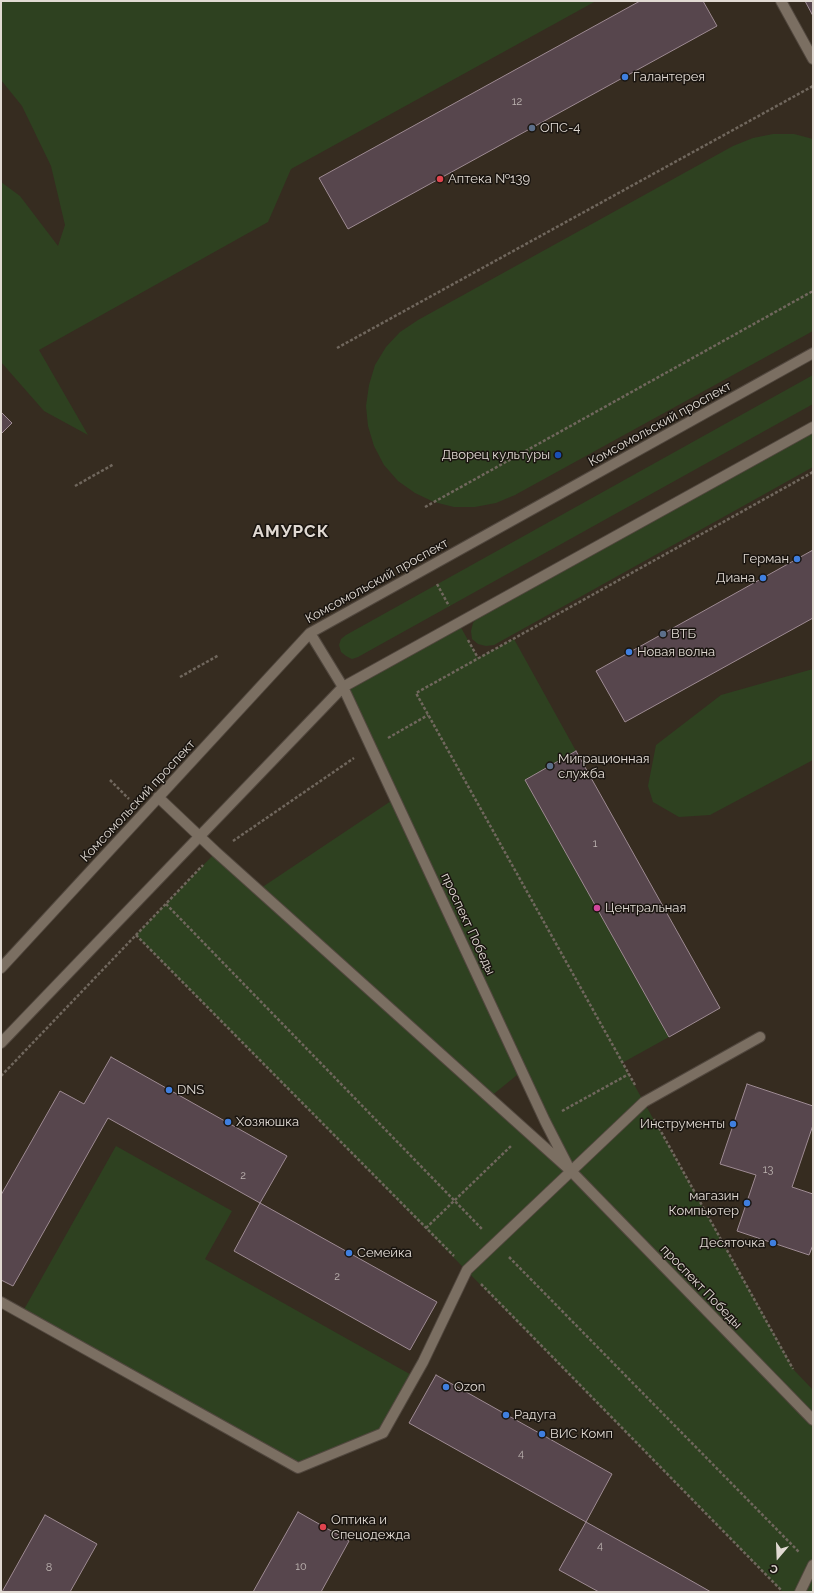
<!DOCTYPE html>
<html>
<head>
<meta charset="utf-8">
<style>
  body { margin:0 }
  #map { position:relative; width:814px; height:1593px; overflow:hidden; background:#362c20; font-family:Raleway,sans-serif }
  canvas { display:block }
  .frame { position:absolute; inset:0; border:2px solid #e1dad3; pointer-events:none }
  .north { position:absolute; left:758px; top:1537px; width:40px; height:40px; -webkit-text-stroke:3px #1a1510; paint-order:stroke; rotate:199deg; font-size:11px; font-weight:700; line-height:16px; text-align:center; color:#e1dad3 }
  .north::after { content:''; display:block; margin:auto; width:14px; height:18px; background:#e1dad3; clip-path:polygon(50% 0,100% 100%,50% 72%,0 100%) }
</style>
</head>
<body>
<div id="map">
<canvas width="814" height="1593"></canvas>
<div class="frame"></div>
<div class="north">С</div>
</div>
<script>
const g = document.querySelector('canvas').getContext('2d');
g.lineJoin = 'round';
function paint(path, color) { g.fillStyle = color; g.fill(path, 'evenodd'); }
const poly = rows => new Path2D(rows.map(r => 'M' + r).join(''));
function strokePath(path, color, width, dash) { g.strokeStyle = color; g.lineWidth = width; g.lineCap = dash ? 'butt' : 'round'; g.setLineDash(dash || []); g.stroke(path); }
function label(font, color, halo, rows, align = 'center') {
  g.font = font + ' Raleway,sans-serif'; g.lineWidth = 3; g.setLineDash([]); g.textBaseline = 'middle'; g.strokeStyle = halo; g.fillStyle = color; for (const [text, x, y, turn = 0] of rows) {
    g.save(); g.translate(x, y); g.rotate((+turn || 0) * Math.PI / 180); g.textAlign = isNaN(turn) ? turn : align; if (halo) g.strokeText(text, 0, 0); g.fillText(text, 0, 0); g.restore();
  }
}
paint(poly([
  [1,1,596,1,291,169,268,222,39,350,88,435,44,411,1,362,1,182,20,196,58,246,65,225,51,166,22,106,1,80],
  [773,134,794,134,813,139,813,331,515,495,496,503,475,507,454,507,434,502,415,493,398,481,384,465,374,446,368,426,366,406,369,385,375,365,386,347,400,332,418,320,733,146,753,138],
  [813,375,813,404,358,657,352,659,346,656,341,652,339,645,341,639,346,635],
  [813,431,813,467,494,645,486,646,478,644,472,639,471,631,473,623,478,617],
  [459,624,478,658,514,639,576,751,525,780,669,1037,622,1063,794,1370,813,1390,813,1592,783,1592,136,935,216,852,258,890,394,799,343,687],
  [522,1071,570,1170,490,1097],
  [813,669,813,760,710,815,679,817,653,802,648,786,656,745,721,695],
  [116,1146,232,1211,205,1259,415,1377,383,1433,298,1468,22,1313]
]), '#2e4120');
const building = poly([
  [640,1,703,1,717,26,348,229,319,178,640,1],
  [805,1,813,1,813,16,805,1],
  [1,412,12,423,1,434,1,412],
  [813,550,813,618,625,722,596,671,813,550],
  [576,751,720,1008,669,1037,525,780,576,751],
  [111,1057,287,1156,260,1203,108,1118,13,1286,1,1280,1,1195,60,1091,84,1104,111,1057],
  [747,1084,813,1106,813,1125,792,1187,813,1194,813,1245,809,1255,737,1231,756,1175,720,1164,747,1084],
  [260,1203,437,1302,410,1350,234,1251,260,1203],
  [436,1375,612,1474,586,1522,409,1423,436,1375],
  [298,1512,349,1541,321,1592,253,1592,298,1512],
  [45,1515,97,1544,70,1592,2,1592,45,1515],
  [586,1522,674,1571,711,1592,599,1592,559,1570,586,1522]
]);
paint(building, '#57464d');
strokePath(building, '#9e8b93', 1);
const minor = poly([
  [781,1,813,59],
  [310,633,343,687,545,1121,567,1164],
  [158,797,216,852,571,1171,813,1420],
  [1,968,310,633,813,353],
  [1,1043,343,687,813,427],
  [1,1302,298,1468,383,1433,423,1362,467,1270,644,1102,760,1037],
  [800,1592,813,1565]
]);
strokePath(minor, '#51473e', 12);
strokePath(poly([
  [337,348,813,86],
  [75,486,114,464],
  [425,507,813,291],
  [437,584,449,606],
  [468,640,478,658],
  [180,677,219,655],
  [388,738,428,715],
  [110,780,129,799],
  [233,841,354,758],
  [166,904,482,1229],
  [136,935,454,1256],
  [1,1076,203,865],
  [635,1085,416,693,813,472],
  [562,1111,629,1074],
  [654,1119,793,1369],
  [426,1228,512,1145],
  [509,1257,799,1552],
  [481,1284,781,1590]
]), '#70675d', 2.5, [3, 2]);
strokePath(minor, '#7b6f62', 10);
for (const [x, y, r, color] of [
  [625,77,4,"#3f7fe0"],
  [532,128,4,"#5c6f8a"],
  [440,179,4,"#e0444e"],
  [558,455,4,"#1a4fb4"],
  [797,559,4,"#3f7fe0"],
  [763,578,4,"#3f7fe0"],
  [663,634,4,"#5c6f8a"],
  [629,652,4,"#3f7fe0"],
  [550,766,4,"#5c6f8a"],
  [597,908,4,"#d1479c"],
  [169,1090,4,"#3f7fe0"],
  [228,1122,4,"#3f7fe0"],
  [733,1124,4,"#3f7fe0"],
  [747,1203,4,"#3f7fe0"],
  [773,1243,4,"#3f7fe0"],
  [349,1253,4,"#3f7fe0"],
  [446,1387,4,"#3f7fe0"],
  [506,1415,4,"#3f7fe0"],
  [542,1434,4,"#3f7fe0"],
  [323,1527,4,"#e0444e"]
]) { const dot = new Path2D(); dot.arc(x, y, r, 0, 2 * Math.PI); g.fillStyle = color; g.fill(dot); strokePath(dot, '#1a1510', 1.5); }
label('11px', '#beb5b2', null, [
  ["12",517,102],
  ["1",595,844],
  ["13",768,1170],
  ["2",243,1176],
  ["2",337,1277],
  ["4",521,1454],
  ["4",600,1546],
  ["10",301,1567],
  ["8",49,1568]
]);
label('13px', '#e1dad3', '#1a1510', [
  ["Галантерея",633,77],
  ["ОПС-4",540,128],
  ["Аптека №139",448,179],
  ["Дворец культуры",550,455,"right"],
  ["Герман",789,559,"right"],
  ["Диана",755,578,"right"],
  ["ВТБ",671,634],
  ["Новая волна",637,652],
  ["Миграционная",558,759],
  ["служба",558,774],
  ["Центральная",605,908],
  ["DNS",177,1090],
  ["Хозяюшка",236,1122],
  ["Инструменты",725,1124,"right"],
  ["магазин",739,1196,"right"],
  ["Компьютер",739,1211,"right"],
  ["Десяточка",765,1243,"right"],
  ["Семейка",357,1253],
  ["Ozon",454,1387],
  ["Радуга",514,1415],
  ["ВИС Комп",550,1434],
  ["Оптика и",331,1520],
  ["Спецодежда",331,1535]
], 'left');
label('13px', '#e1dad3', '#1a1510', [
  ["Комсомольский проспект",660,424,-29],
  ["Комсомольский проспект",377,581,-29],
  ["Комсомольский проспект",138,801,-47],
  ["проспект Победы",468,924,65],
  ["проспект Победы",701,1287,46]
]);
g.letterSpacing = '1px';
label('bold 17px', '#e1dad3', '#1a1510', [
  ["АМУРСК",291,532]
]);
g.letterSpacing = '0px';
</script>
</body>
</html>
